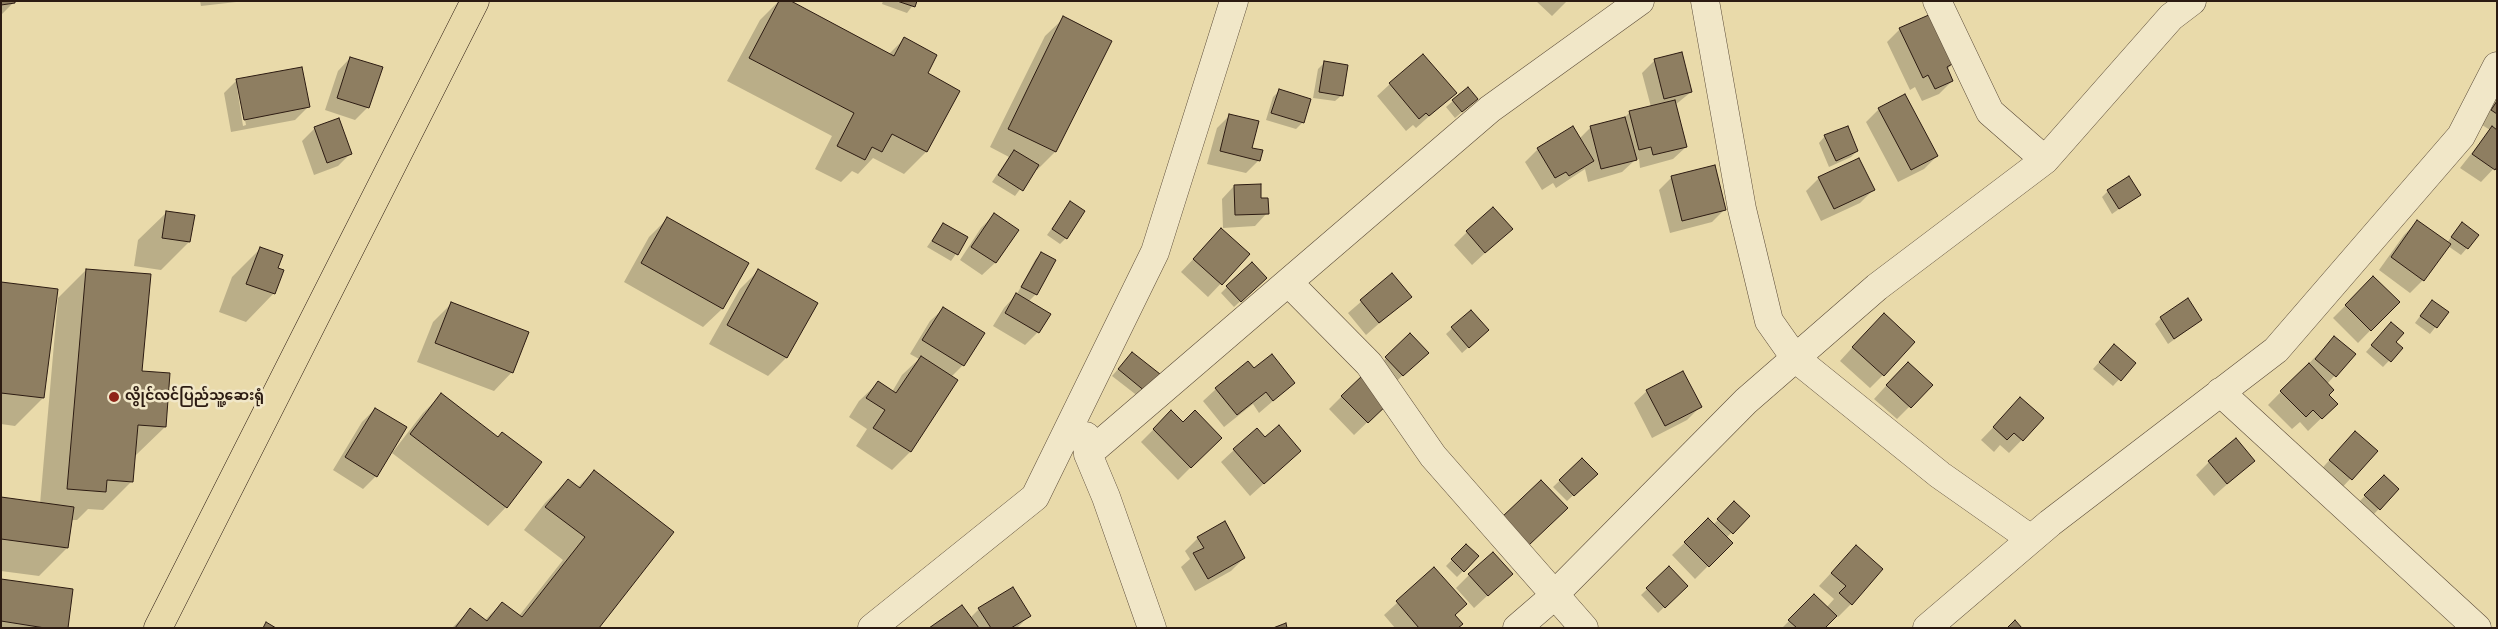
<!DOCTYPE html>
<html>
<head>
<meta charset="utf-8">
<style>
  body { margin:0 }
  #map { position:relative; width:2498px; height:629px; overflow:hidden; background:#e9daaa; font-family:Alegreya,serif }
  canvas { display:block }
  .frame { position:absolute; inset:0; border:2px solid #2c1b12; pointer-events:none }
</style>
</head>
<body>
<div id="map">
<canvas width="2498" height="629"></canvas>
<div class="frame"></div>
</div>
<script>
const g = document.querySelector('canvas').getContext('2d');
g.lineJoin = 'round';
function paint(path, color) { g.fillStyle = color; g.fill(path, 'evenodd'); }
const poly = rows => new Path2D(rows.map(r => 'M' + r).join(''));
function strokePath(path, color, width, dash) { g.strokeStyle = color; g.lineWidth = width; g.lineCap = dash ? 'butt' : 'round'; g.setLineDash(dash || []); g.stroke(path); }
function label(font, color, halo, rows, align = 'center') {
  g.font = font + ' Alegreya,"Noto Sans Myanmar",serif'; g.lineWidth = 5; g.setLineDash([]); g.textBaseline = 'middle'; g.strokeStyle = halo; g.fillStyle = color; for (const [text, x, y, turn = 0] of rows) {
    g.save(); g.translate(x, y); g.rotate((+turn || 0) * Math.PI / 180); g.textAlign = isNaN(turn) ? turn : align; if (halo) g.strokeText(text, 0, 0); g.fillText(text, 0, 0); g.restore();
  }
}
paint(poly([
  [1,1,14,2,1,15],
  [200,1,245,1,201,6],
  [779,1,889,54,904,39,926,74,926,152,904,174,873,158,858,174,852,171,841,182,815,169,832,136,727,81,760,20],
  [883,1,916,1,907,13,882,4],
  [1536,1,1567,1,1552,16],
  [1064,18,1110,41,1055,152,1037,170,1035,169,1015,196,992,182,1009,157,990,147,1045,36],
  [1900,29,1953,63,1947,70,1952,81,1939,94,1922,101,1915,87,1910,90,1887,42],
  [350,58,368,107,355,120,325,110,338,71],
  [1655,60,1691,92,1675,105,1686,147,1673,159,1640,168,1639,159,1635,160,1622,172,1588,182,1585,169,1556,188,1553,183,1542,190,1525,162,1538,149,1579,139,1591,127,1623,119,1630,112,1651,107,1642,73],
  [1324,63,1342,95,1335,101,1313,98,1318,69],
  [237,80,308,107,295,120,231,132,224,93],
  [237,88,239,88,246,125,243,126],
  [1390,84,1455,93,1416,128,1413,125,1406,131,1377,96],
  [1468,88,1470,105,1455,118,1446,107],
  [1279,91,1303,122,1296,129,1266,120,1273,97],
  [2497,97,2497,165,2481,182,2460,168,2490,130,2479,123],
  [1879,109,1937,156,1924,169,1898,182,1866,122],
  [1230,115,1259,160,1246,173,1207,164,1217,128],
  [315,128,351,153,338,166,314,175,302,141],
  [1825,136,1857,151,1851,157,1829,167,1819,143],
  [1672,177,1725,209,1712,222,1670,233,1659,190],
  [1819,178,1873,190,1860,203,1821,221,1806,191],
  [1234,186,1267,213,1255,226,1223,228,1222,199],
  [2108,191,2140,194,2112,214,2102,197],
  [1070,203,1066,238,1060,244,1047,235],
  [167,212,189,242,161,270,134,266,138,240],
  [994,215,1017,230,995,263,982,275,960,260,981,228],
  [667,219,747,264,722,309,703,327,624,282,649,237],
  [2417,222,2447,243,2456,230,2467,248,2461,255,2448,246,2423,280,2410,293,2379,270,2404,235],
  [943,224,967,238,951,261,927,247],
  [1511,229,1472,265,1454,245,1467,232],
  [1221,230,1248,255,1208,297,1181,272],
  [260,249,277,269,274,293,246,322,219,312,232,277],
  [1041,253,1036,294,1028,302,1038,332,1025,345,993,326,1004,308,1017,294,1035,260],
  [86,270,141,372,165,427,136,455,134,455,131,482,103,510,88,509,77,520,71,520,67,548,39,576,1,571,1,498,40,504,58,298],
  [758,271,817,304,786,358,768,376,709,344,740,289],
  [1392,275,1410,296,1366,335,1348,313],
  [2373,278,2398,302,2358,343,2333,318],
  [1,283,43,398,15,426,1,424],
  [1259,284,1234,307,1221,293,1227,287],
  [451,304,512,372,494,391,417,362,433,322],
  [2426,308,2447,312,2430,334,2415,323],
  [943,309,963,365,951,377,957,381,910,452,892,470,856,446,867,429,849,417,859,401,878,383,892,392,902,375,919,359,910,354,930,321],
  [1471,311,1481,336,1462,353,1446,334],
  [2161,318,2201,320,2168,344,2155,324],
  [1871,327,1883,375,1870,388,1840,361],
  [2385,330,2401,348,2383,367,2366,352],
  [1410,335,1414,365,1389,388,1373,371],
  [2328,344,2354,354,2327,384,2327,395,2336,404,2308,431,2300,422,2292,429,2268,405],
  [2108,352,2134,363,2113,386,2093,369],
  [1126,360,1158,375,1139,397,1112,376],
  [1254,370,1294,383,1259,413,1253,404,1224,427,1203,401,1216,389],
  [1895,376,1931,385,1897,419,1874,399],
  [1647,391,1700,407,1687,420,1652,438,1634,403],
  [441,395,498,438,540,463,506,507,488,526,392,453,423,413],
  [1342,396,1376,414,1354,435,1329,409],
  [375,409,376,476,363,489,333,470,362,422],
  [1171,412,1183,423,1220,438,1178,480,1141,442],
  [2008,412,2042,419,2009,453,2000,445,1994,452,1981,440],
  [1265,439,1300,451,1250,496,1221,462,1234,450],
  [2343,445,2376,451,2338,492,2317,474],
  [1582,459,1596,474,1567,501,1553,487],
  [2253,461,2214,496,2196,475,2209,462],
  [594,471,597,628,452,628,470,610,485,620,502,603,519,616,563,560,524,530,545,503,568,480,577,488],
  [2384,476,2398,489,2373,515,2359,502],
  [1734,503,1748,516,1726,538,1731,543,1695,579,1672,555,1708,520,1713,525],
  [1198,538,1244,558,1231,571,1195,591,1181,567,1190,559,1185,551],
  [1466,545,1478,556,1457,577,1446,566],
  [1843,560,1851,604,1838,617,1836,615,1824,628,1782,628,1814,596,1826,608,1834,599,1819,586],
  [1669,568,1686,586,1658,613,1641,595],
  [1434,569,1454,616,1457,628,1395,628,1384,615],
  [1511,574,1474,608,1456,588,1469,575],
  [1,580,66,628,1,628],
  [979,609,1029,616,1017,628,931,628,970,618]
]), '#0003');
const building = poly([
  [1,1,15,1,15,3,1,5,1,1],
  [779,1,791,1,894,56,904,37,937,55,928,73,960,91,927,152,892,134,882,152,872,147,865,160,837,146,854,113,749,58,779,1],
  [897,1,917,1,915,7,897,1],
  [1931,14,1954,63,1947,67,1953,81,1935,89,1928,75,1923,78,1899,28,1931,14],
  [1063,16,1112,41,1056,152,1008,129,1063,16],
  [1682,52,1692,92,1664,99,1654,59,1682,52],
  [1423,54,1457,93,1429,116,1426,113,1419,119,1389,83,1423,54],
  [350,57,383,67,369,108,337,98,350,57],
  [1324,61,1348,65,1343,96,1319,92,1324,61],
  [302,67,310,107,244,120,236,79,302,67],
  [1468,87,1478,99,1462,112,1452,100,1468,87],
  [1279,89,1311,99,1304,123,1271,113,1279,89],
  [1905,94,1938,156,1911,170,1878,108,1905,94],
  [1675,100,1687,147,1653,155,1651,147,1639,150,1629,111,1675,100],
  [2497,101,2497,114,2491,110,2497,101],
  [1229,114,1259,121,1252,148,1263,150,1260,161,1220,151,1229,114],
  [1625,117,1637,160,1601,169,1590,126,1625,117],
  [339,118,352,154,327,163,314,127,339,118],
  [1573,126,1594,161,1569,176,1566,172,1555,178,1537,148,1573,126],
  [1848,126,1858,151,1836,161,1824,135,1848,126],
  [2492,126,2497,130,2497,167,2495,170,2472,154,2492,126],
  [1014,150,1039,165,1023,191,998,175,1014,150],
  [1859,158,1875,190,1834,209,1818,177,1859,158],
  [1715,165,1726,210,1682,221,1671,176,1715,165],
  [2129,176,2141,195,2119,209,2107,190,2129,176],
  [1261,184,1261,198,1268,198,1269,214,1235,215,1234,185,1261,184],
  [1070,201,1085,211,1067,239,1052,229,1070,201],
  [1493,207,1513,229,1485,253,1466,231,1493,207],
  [166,211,195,215,190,242,162,238,166,211],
  [994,213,1019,230,996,263,971,247,994,213],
  [667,217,749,263,723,309,641,263,667,217],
  [2417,220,2451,244,2424,281,2391,257,2417,220],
  [2462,222,2479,235,2468,249,2451,237,2462,222],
  [943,223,968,237,958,255,932,241,943,223],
  [1221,228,1250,254,1222,285,1193,259,1221,228],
  [260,247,283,255,278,268,284,270,275,294,246,284,260,247],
  [1041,252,1056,260,1037,295,1021,287,1041,252],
  [1252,262,1267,278,1241,302,1226,286,1252,262],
  [86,269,151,274,142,371,170,373,166,427,138,425,133,482,107,480,106,492,67,489,86,269],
  [758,269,818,303,787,358,727,325,758,269],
  [1392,273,1412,297,1379,323,1360,300,1392,273],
  [2373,276,2400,302,2371,331,2345,305,2373,276],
  [1,282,58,289,44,398,1,393,1,282],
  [1016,293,1051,314,1039,333,1005,313,1016,293],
  [2188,298,2202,320,2174,339,2160,317,2188,298],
  [2432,300,2449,312,2437,328,2420,316,2432,300],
  [451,302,529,332,513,373,435,343,451,302],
  [943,307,985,333,964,366,922,340,943,307],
  [1471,310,1489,330,1469,348,1451,327,1471,310],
  [1884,313,1915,342,1884,376,1852,347,1884,313],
  [2391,322,2404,333,2396,342,2403,348,2391,362,2371,345,2391,322],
  [1410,333,1429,353,1403,376,1385,357,1410,333],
  [2334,336,2356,354,2336,377,2315,359,2334,336],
  [2114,344,2136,363,2121,381,2099,362,2114,344],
  [1132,352,1160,374,1146,392,1118,369,1132,352],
  [1272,354,1295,383,1273,401,1266,392,1237,415,1215,388,1248,361,1254,368,1272,354],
  [921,356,958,380,911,452,873,428,885,410,866,398,878,381,896,393,921,356],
  [1908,362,1933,385,1911,408,1886,385,1908,362],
  [2309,363,2334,390,2329,395,2338,404,2322,419,2313,410,2306,417,2280,391,2309,363],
  [1683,371,1702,407,1665,426,1646,390,1683,371],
  [1364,374,1390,402,1368,423,1341,396,1364,374],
  [441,393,498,437,502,432,542,462,507,508,410,434,441,393],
  [2020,397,2044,418,2023,441,2014,433,2007,440,1993,427,2020,397],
  [375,408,407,427,377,477,345,457,375,408],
  [1171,410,1183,422,1195,410,1222,438,1191,468,1153,429,1171,410],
  [1279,425,1301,451,1264,484,1233,449,1257,428,1265,437,1279,425],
  [2355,431,2378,451,2352,480,2329,460,2355,431],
  [2236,438,2255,461,2227,484,2208,461,2236,438],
  [1582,458,1598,474,1574,496,1559,480,1582,458],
  [594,470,674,532,599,628,455,628,470,608,487,621,502,602,522,617,585,537,545,507,568,479,580,488,594,470],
  [2384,475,2399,489,2380,510,2364,495,2384,475],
  [1541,480,1568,508,1529,545,1502,517,1541,480],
  [1,497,74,507,68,548,1,539,1,497],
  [1734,501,1750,516,1733,534,1717,519,1734,501],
  [1708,518,1733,543,1709,567,1684,542,1708,518],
  [1225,521,1245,558,1208,579,1193,553,1204,548,1197,537,1225,521],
  [1466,544,1479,556,1464,572,1451,559,1466,544],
  [1856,545,1883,569,1852,605,1839,593,1846,586,1831,573,1856,545],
  [1493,552,1513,574,1488,596,1468,574,1493,552],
  [1669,566,1688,586,1665,608,1646,588,1669,566],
  [1434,567,1467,604,1455,615,1463,624,1458,628,1419,628,1396,601,1434,567],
  [1,579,73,589,68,628,45,628,1,621,1,579],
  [1013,587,1031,616,1011,628,991,628,978,608,1013,587],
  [1814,594,1837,616,1825,628,1797,628,1788,620,1814,594],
  [962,605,979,628,929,628,962,605],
  [2015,620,2022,628,2007,628,2015,620],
  [266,622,276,628,263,628,266,622],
  [1286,623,1287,628,1273,628,1286,623]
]);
paint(building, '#8e7e61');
strokePath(building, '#2c1b12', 1);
const minor = poly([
  [1705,1,1742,209,1769,321,1795,358,1940,475,2031,539],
  [1937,1,1990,112,2045,160],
  [1289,283,1369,364,1433,456,1584,628],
  [2220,392,2477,628],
  [1086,436,1088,454,1106,497,1152,628],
  [1088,454,1490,109,1640,1],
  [872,628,1035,497,1155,252,1234,1],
  [1517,628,1546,603,1746,401,1877,287,2045,160,2171,17,2192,1],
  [1927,628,2050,523,2276,350,2461,136,2497,66]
]);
const highway = poly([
  [158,628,475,1]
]);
strokePath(minor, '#5b4b38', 29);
strokePath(highway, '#2c1b12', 29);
strokePath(minor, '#f1e7c8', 28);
strokePath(highway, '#e9daaa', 28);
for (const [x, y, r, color] of [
  [114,397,6,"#8f2418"]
]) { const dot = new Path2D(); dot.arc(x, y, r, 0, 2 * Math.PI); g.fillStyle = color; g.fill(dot); strokePath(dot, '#f1e7c8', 2); }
label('bold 14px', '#2c1b12', '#f1e7c8', [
  ["လွိုင်လင်ပြည်သူ့ဆေးရုံ",125,397]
], 'left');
</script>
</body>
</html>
